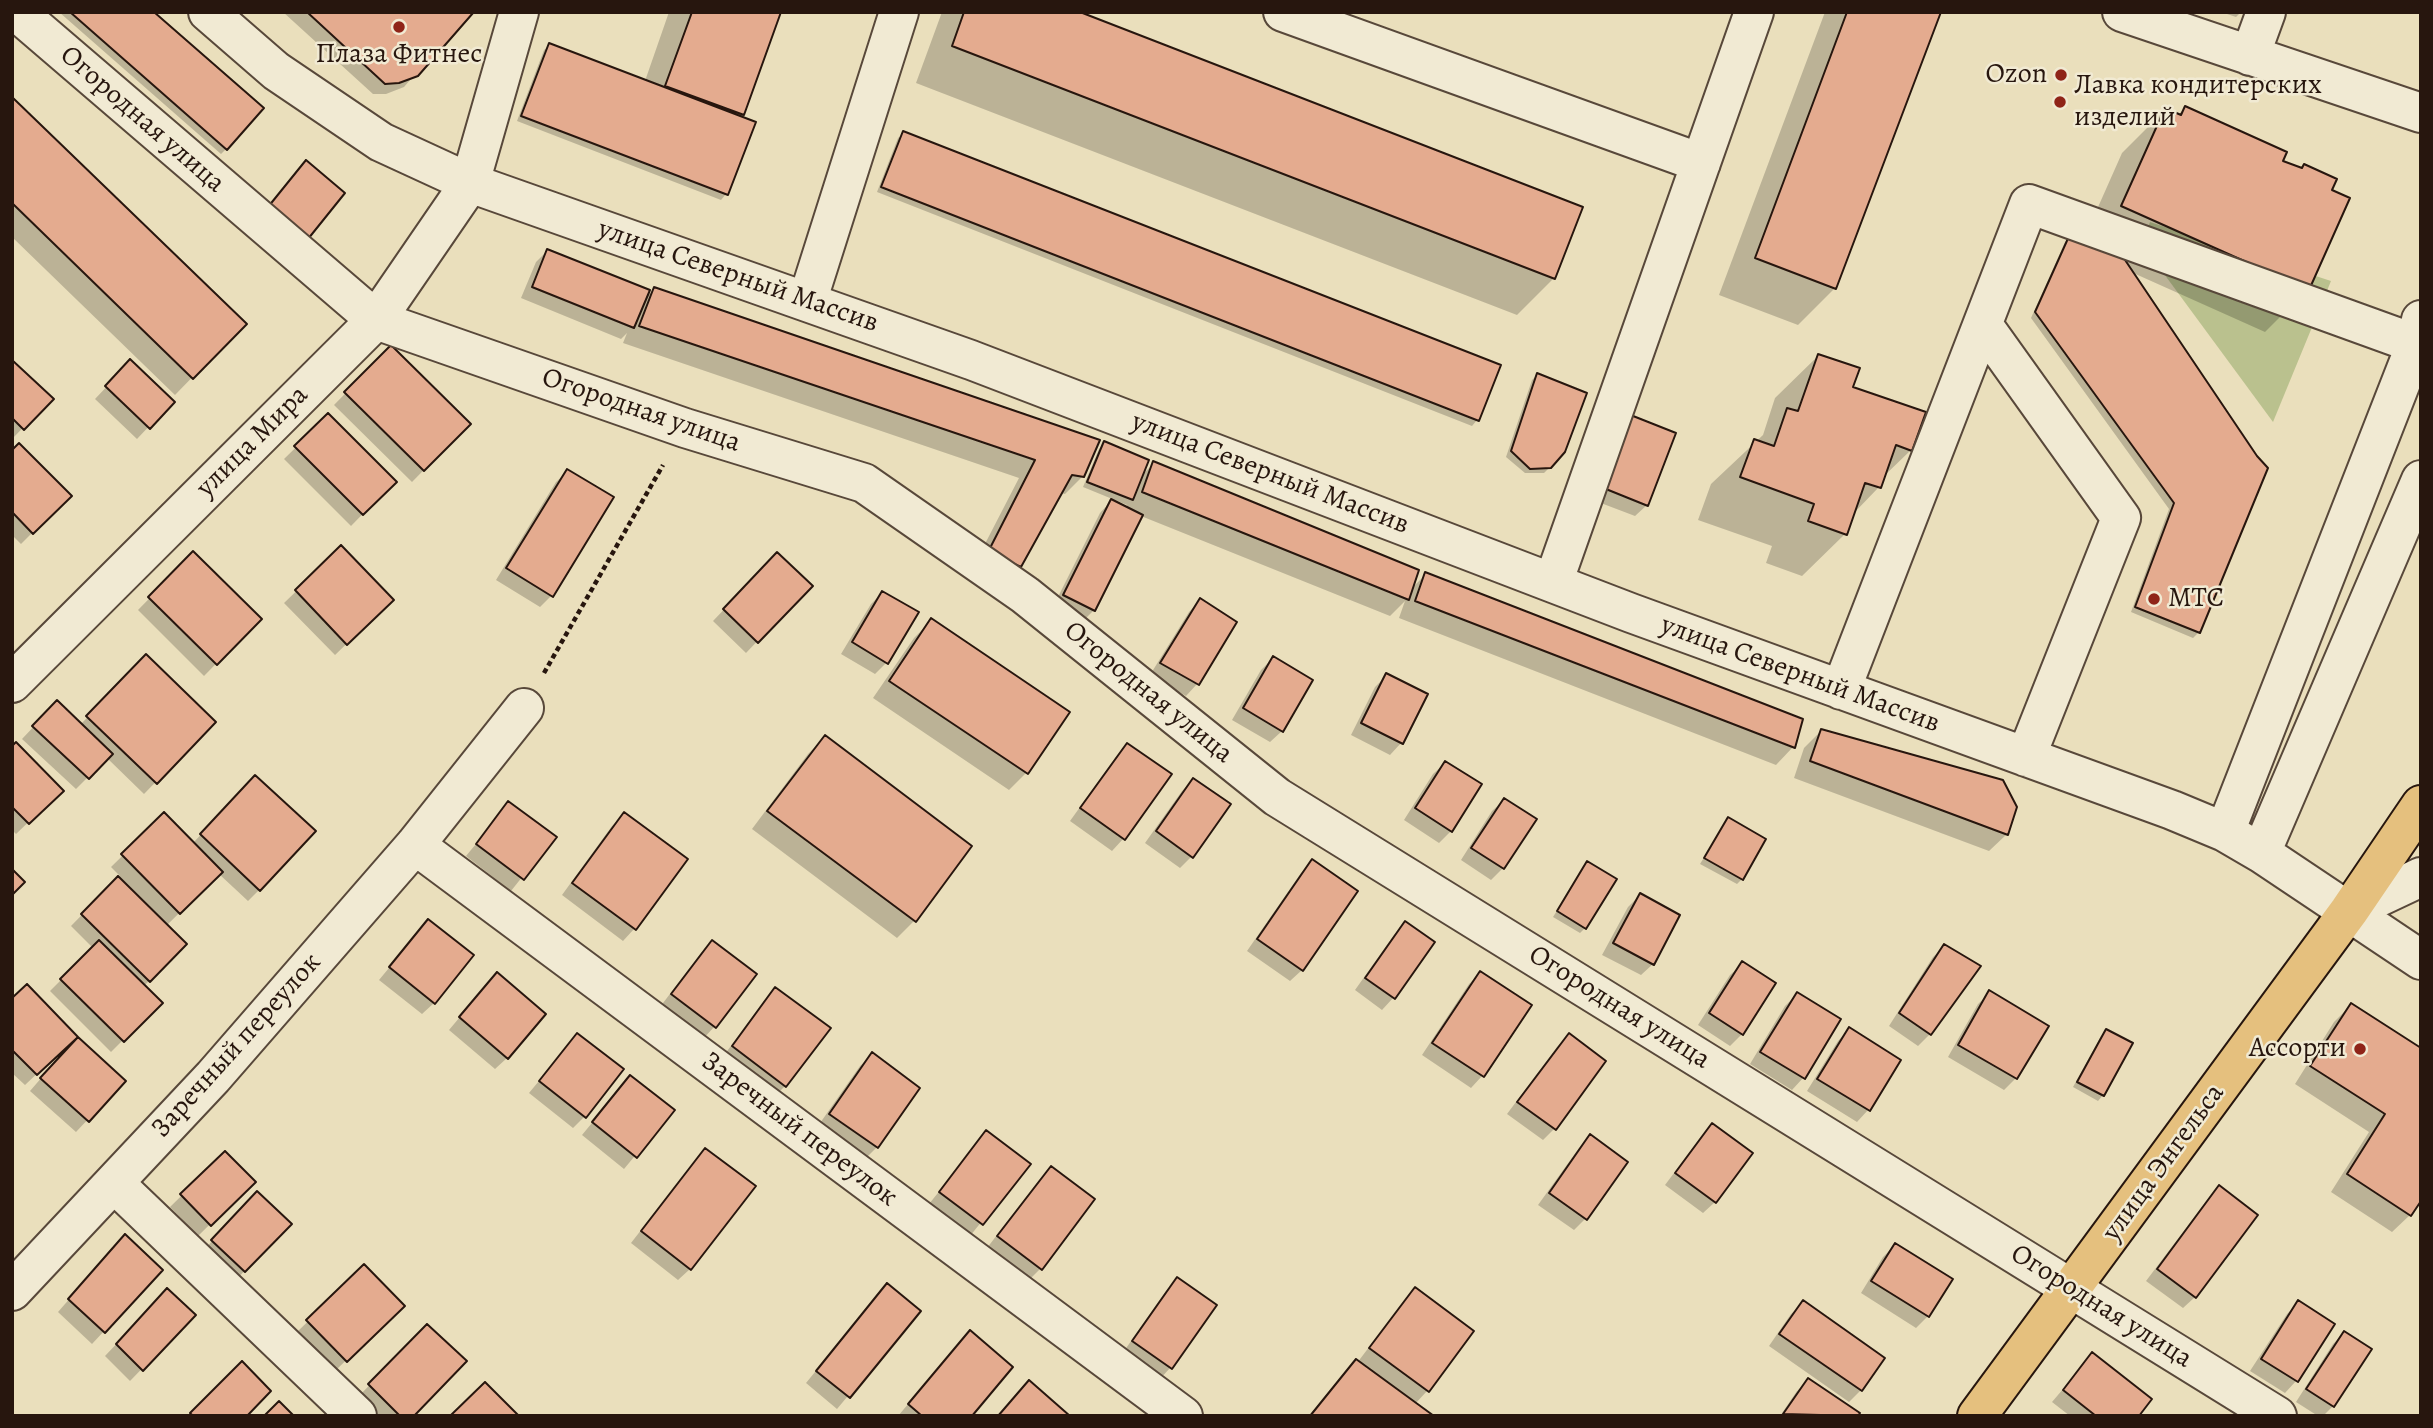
<!DOCTYPE html>
<html>
<head>
<meta charset="utf-8">
<style>
  body { margin:0 }
  #map { position:relative; width:2433px; height:1428px; overflow:hidden; background:#eadfbc; font-family:Alegreya,serif }
  canvas { display:block }
  .frame { position:absolute; inset:0; border:14px solid #27160e; pointer-events:none }
</style>
</head>
<body>
<div id="map">
<canvas width="2433" height="1428"></canvas>
<div class="frame"></div>
</div>
<script>
const g = document.querySelector('canvas').getContext('2d');
g.lineJoin = 'round';
function paint(path, color) { g.fillStyle = color; g.fill(path, 'evenodd'); }
const poly = rows => new Path2D(rows.map(r => 'M' + r).join(''));
function strokePath(path, color, width, dash) { g.strokeStyle = color; g.lineWidth = width; g.lineCap = dash ? 'butt' : 'round'; g.setLineDash(dash || []); g.stroke(path); }
function label(font, color, halo, rows, align = 'center') {
  g.font = font + ' Alegreya,serif'; g.lineWidth = 5; g.setLineDash([]); g.textBaseline = 'middle'; g.strokeStyle = halo; g.fillStyle = color; for (const [text, x, y, turn = 0] of rows) {
    g.save(); g.translate(x, y); g.rotate((+turn || 0) * Math.PI / 180); g.textAlign = isNaN(turn) ? turn : align; if (halo) g.strokeText(text, 0, 0); g.fillText(text, 0, 0); g.restore();
  }
}
paint(poly([
  [2150,222,2331,281,2273,422,2142,244]
]), '#bac18e');
paint(poly([
  [59,12,152,12,226,149,221,154],
  [283,12,469,12,404,87,386,94,373,94],
  [669,12,779,12,743,114,739,118,726,194,721,200,517,121,544,50,550,45,645,81],
  [942,12,1075,12,1554,278,1517,315,916,83],
  [1825,12,1939,12,1835,288,1798,325,1719,295],
  [2221,12,2241,12,2236,17],
  [12,99,244,324,175,395,12,237],
  [2185,108,2330,191,2308,289,2265,332,2131,272,2199,632,2193,638,2131,612,2169,509,2031,318,2065,242,2070,236,2083,241,2122,153,2165,110,2177,116],
  [904,133,1477,420,1472,426,877,192,898,138],
  [547,251,644,299,654,289,1083,476,1065,494,1060,493,1020,566,1003,583,972,569,1019,478,623,343,627,333,621,339,521,298,536,262],
  [391,347,469,424,412,482,334,405],
  [1818,356,1911,450,1883,477,1879,487,1852,515,1845,534,1802,576,1766,563,1772,546,1698,520,1711,484,1763,435,1775,398],
  [12,362,51,399,12,439],
  [130,362,172,402,137,439,95,399],
  [1537,375,1550,467,1544,473,1525,473,1506,457,1532,380],
  [328,416,394,482,351,526,284,459],
  [1612,426,1647,505,1635,516,1585,497],
  [1104,443,1141,476,1154,463,1411,589,1426,574,1801,720,1793,747,1776,765,1399,618,1405,601,1390,616,1141,516,1094,610,1082,622,1053,607,1100,513,1111,501,1126,509,1127,505,1083,487,1099,449],
  [12,453,69,496,21,544,12,535],
  [568,471,551,596,540,607,496,580,556,482],
  [341,548,392,600,335,655,284,603],
  [193,554,260,619,204,676,138,610],
  [777,554,810,586,746,653,713,621],
  [882,593,886,663,875,674,841,654,871,604],
  [1200,600,1234,622,1197,684,1186,696,1150,675,1189,612],
  [931,621,1067,713,1026,773,1009,790,873,698,914,638],
  [146,657,214,722,144,794,107,758,76,789,22,739,57,702,80,725],
  [1273,658,1282,731,1270,742,1232,720,1261,670],
  [1387,675,1426,695,1401,743,1390,755,1351,735,1375,687],
  [1821,731,2007,834,1989,851,1794,778,1804,748],
  [825,737,970,847,914,921,897,938,752,829,808,754],
  [1128,745,1169,775,1123,839,1112,851,1070,821,1116,757],
  [12,748,61,791,16,834,12,830],
  [1445,763,1451,831,1439,843,1404,820,1433,774],
  [1193,780,1192,856,1180,868,1145,843,1182,791],
  [244,789,259,890,248,901,219,874,166,926,185,944,143,987,160,1003,111,1052,50,991,93,948,71,926,120,876,111,867,164,815,193,843],
  [1504,800,1503,868,1491,880,1461,860,1492,811],
  [509,804,554,837,511,891,466,856],
  [624,815,685,860,634,929,623,941,562,895,612,826],
  [1728,819,1742,879,1737,884,1700,864],
  [1312,862,1302,970,1290,981,1247,951,1301,873],
  [1587,863,1585,928,1580,933,1553,917],
  [1640,895,1653,964,1641,975,1602,955,1628,907],
  [428,921,434,1003,422,1014,379,980],
  [1405,924,1432,943,1393,998,1382,1010,1355,990,1394,935],
  [712,942,754,974,714,1027,703,1039,660,1007,701,953],
  [1945,946,1930,1034,1918,1046,1889,1026,1933,957],
  [1742,964,1742,1034,1730,1046,1698,1025,1730,975],
  [1480,973,1529,1005,1482,1076,1471,1088,1422,1055,1469,984],
  [27,986,77,1038,124,1081,76,1132,30,1091,62,1054,60,1052,25,1085,12,1073,12,1001],
  [486,986,507,1058,495,1069,449,1030],
  [775,989,828,1028,785,1086,773,1098,722,1058,764,1001],
  [1990,993,2016,1078,2004,1090,1948,1057,1978,1004],
  [1797,994,1839,1020,1803,1078,1792,1090,1750,1064,1785,1006],
  [2351,1005,2421,1050,2410,1215,2392,1232,2331,1192,2369,1132,2295,1084,2334,1022],
  [1849,1029,1899,1061,1868,1110,1857,1122,1807,1091,1838,1041],
  [2107,1031,2103,1095,2098,1101,2073,1087,2101,1036],
  [577,1035,584,1117,573,1128,529,1093],
  [1569,1035,1554,1129,1543,1140,1507,1114,1557,1047],
  [872,1055,877,1147,865,1159,818,1126,860,1066],
  [630,1077,673,1110,624,1169,582,1135],
  [1712,1125,1715,1202,1703,1213,1665,1185,1701,1137],
  [987,1132,1028,1164,970,1236,929,1204],
  [1590,1137,1626,1162,1585,1219,1574,1230,1538,1205,1579,1148],
  [705,1150,690,1269,678,1280,631,1243,694,1162],
  [225,1153,253,1182,198,1236,170,1207],
  [1051,1168,1040,1269,1029,1280,987,1248,1040,1179],
  [2219,1188,2195,1297,2183,1308,2146,1281,2208,1199],
  [246,1205,289,1224,233,1283,201,1253],
  [1895,1245,1928,1316,1916,1328,1861,1293,1883,1257],
  [114,1248,161,1270,92,1344,58,1312],
  [364,1267,402,1306,334,1372,296,1333],
  [1177,1279,1215,1305,1170,1368,1159,1380,1122,1354,1166,1291],
  [1416,1289,1472,1332,1427,1391,1415,1404,1431,1416,1309,1416,1339,1379,1357,1363,1404,1301],
  [876,1297,919,1311,837,1409,806,1383],
  [156,1302,194,1315,130,1381,105,1356],
  [1803,1303,1882,1358,1861,1390,1849,1402,1769,1346,1791,1314],
  [2298,1303,2333,1324,2296,1381,2285,1393,2250,1371,2287,1314],
  [427,1326,411,1416,377,1416,358,1397],
  [2344,1333,2333,1406,2323,1416,2318,1416,2296,1402,2333,1344],
  [959,1344,969,1416,898,1416],
  [2092,1355,2137,1416,2070,1416,2052,1402],
  [1809,1380,1855,1416,1780,1416,1797,1391]
]), '#0003');
const building = poly([
  [70,12,154,12,264,108,227,150,70,12],
  [307,12,471,12,473,13,418,76,399,83,385,84,307,12],
  [692,12,781,12,744,115,665,86,692,12],
  [964,12,1080,12,1583,207,1555,279,952,46,964,12],
  [1847,12,1941,12,1836,289,1755,258,1847,12],
  [549,43,756,122,728,195,521,116,549,43],
  [12,97,247,324,193,379,12,203,12,97],
  [2185,106,2287,152,2283,161,2302,168,2304,164,2337,179,2332,190,2350,198,2309,290,2121,206,2165,108,2181,115,2185,106],
  [903,131,1501,365,1479,421,881,187,903,131],
  [306,160,345,193,308,239,268,207,306,160],
  [2070,234,2121,254,2257,456,2268,468,2200,633,2135,607,2174,503,2035,312,2070,234],
  [547,249,650,290,634,328,532,287,547,249],
  [654,287,1100,440,1084,477,1072,475,1021,567,988,552,1035,460,639,326,654,287],
  [391,345,471,424,424,471,344,392,391,345],
  [1818,354,1860,368,1853,387,1926,412,1912,451,1896,445,1881,488,1865,483,1847,535,1808,521,1814,504,1740,477,1754,439,1774,446,1787,408,1798,411,1818,354],
  [130,359,175,402,150,429,105,386,130,359],
  [12,360,54,399,24,430,12,418,12,360],
  [1537,373,1587,393,1565,452,1551,468,1530,469,1511,451,1537,373],
  [1623,412,1676,433,1648,506,1596,485,1623,412],
  [328,413,397,482,363,515,294,446,328,413],
  [1104,441,1149,460,1133,500,1087,482,1104,441],
  [19,443,72,496,33,534,12,512,12,450,19,443],
  [1153,461,1419,570,1409,600,1142,492,1153,461],
  [567,469,614,497,553,597,506,568,567,469],
  [1111,499,1143,515,1095,611,1063,595,1111,499],
  [341,545,394,600,347,645,295,590,341,545],
  [193,551,262,619,217,665,148,597,193,551],
  [777,552,813,586,758,643,723,609,777,552],
  [1425,572,1803,719,1795,748,1415,601,1425,572],
  [882,591,919,612,888,664,852,642,882,591],
  [1200,598,1237,622,1199,685,1160,663,1200,598],
  [931,618,1070,712,1028,774,889,681,931,618],
  [146,654,216,722,157,784,86,716,146,654],
  [1273,656,1313,680,1283,732,1243,708,1273,656],
  [1386,673,1428,694,1403,744,1361,723,1386,673],
  [57,700,113,754,89,779,32,726,57,700],
  [1821,729,2003,780,2017,807,2008,835,1810,761,1821,729],
  [825,735,972,846,916,922,767,811,825,735],
  [16,742,64,791,29,824,12,807,12,746,16,742],
  [1127,743,1172,774,1125,840,1080,808,1127,743],
  [1445,761,1482,784,1452,832,1415,808,1445,761],
  [255,775,316,831,260,891,200,834,255,775],
  [1193,778,1231,804,1193,858,1156,831,1193,778],
  [1504,798,1537,819,1504,869,1471,848,1504,798],
  [508,801,557,837,524,880,476,844,508,801],
  [164,812,223,872,180,914,121,854,164,812],
  [624,812,688,859,636,930,572,883,624,812],
  [1728,817,1766,839,1743,880,1704,858,1728,817],
  [1312,859,1358,891,1303,971,1257,939,1312,859],
  [1587,861,1617,879,1586,929,1557,911,1587,861],
  [12,869,25,882,12,895,12,869],
  [118,876,187,944,150,982,81,914,118,876],
  [1640,893,1680,915,1654,965,1613,943,1640,893],
  [428,919,474,955,435,1004,389,967,428,919],
  [1405,921,1435,942,1395,999,1365,978,1405,921],
  [99,940,163,1003,124,1042,60,979,99,940],
  [712,940,757,974,716,1028,671,994,712,940],
  [1944,944,1981,966,1931,1035,1899,1013,1944,944],
  [1742,961,1776,983,1743,1035,1709,1013,1742,961],
  [1480,971,1532,1005,1484,1077,1432,1043,1480,971],
  [497,972,546,1014,508,1059,459,1017,497,972],
  [27,984,78,1037,37,1075,12,1050,12,998,27,984],
  [775,987,831,1028,786,1087,732,1046,775,987],
  [1989,990,2049,1026,2017,1079,1958,1045,1989,990],
  [1797,992,1841,1019,1805,1079,1760,1052,1797,992],
  [2351,1003,2421,1048,2421,1201,2411,1216,2347,1174,2385,1114,2310,1066,2351,1003],
  [1849,1027,1901,1060,1870,1111,1817,1079,1849,1027],
  [2106,1029,2133,1043,2104,1096,2077,1082,2106,1029],
  [577,1033,624,1069,586,1118,539,1081,577,1033],
  [1569,1033,1606,1061,1556,1130,1517,1102,1569,1033],
  [78,1037,126,1081,89,1122,40,1078,78,1037],
  [872,1052,920,1088,878,1148,829,1114,872,1052],
  [630,1075,675,1110,637,1158,592,1122,630,1075],
  [1712,1123,1753,1153,1716,1203,1675,1173,1712,1123],
  [986,1130,1031,1164,983,1225,939,1192,986,1130],
  [1590,1134,1628,1162,1587,1220,1549,1193,1590,1134],
  [705,1148,756,1186,691,1270,641,1231,705,1148],
  [225,1151,256,1182,211,1226,180,1194,225,1151],
  [1051,1166,1095,1199,1042,1270,997,1236,1051,1166],
  [2219,1185,2258,1215,2196,1298,2157,1269,2219,1185],
  [257,1191,292,1224,245,1272,211,1240,257,1191],
  [125,1234,163,1270,105,1333,68,1299,125,1234],
  [1895,1243,1953,1279,1929,1317,1871,1281,1895,1243],
  [364,1264,405,1306,347,1362,306,1320,364,1264],
  [1177,1277,1217,1305,1172,1369,1132,1341,1177,1277],
  [887,1283,921,1311,850,1398,816,1371,887,1283],
  [1415,1287,1474,1331,1429,1392,1369,1348,1415,1287],
  [167,1288,196,1315,143,1371,116,1344,167,1288],
  [1803,1300,1885,1358,1862,1391,1779,1334,1803,1300],
  [2298,1300,2335,1324,2298,1382,2261,1359,2298,1300],
  [427,1324,467,1361,414,1416,400,1416,368,1384,427,1324],
  [970,1330,1013,1367,972,1416,922,1416,908,1404,970,1330],
  [2344,1331,2372,1349,2334,1407,2306,1389,2344,1331],
  [2092,1352,2152,1399,2139,1416,2096,1416,2063,1390,2092,1352],
  [1356,1359,1434,1416,1310,1416,1356,1359],
  [242,1361,271,1391,247,1416,193,1416,190,1413,242,1361],
  [1808,1378,1860,1413,1858,1416,1783,1414,1808,1378],
  [1029,1380,1070,1416,998,1416,1029,1380],
  [485,1382,519,1416,450,1416,485,1382],
  [279,1401,294,1416,264,1416,279,1401]
]);
paint(building, '#e4ab8f');
strokePath(building, '#27160e', 2);
const minor = poly([
  [17,12,376,320,685,428,864,483,1025,595,1277,797,2277,1416],
  [208,12,276,71,381,142,470,183,971,360,1631,613,2172,810,2225,832,2261,853,2421,960],
  [1283,12,1701,163],
  [2122,12,2421,113],
  [2250,56,2266,12],
  [807,302,899,12],
  [1983,325,2121,518,2026,757],
  [1553,583,1754,12],
  [12,683,376,320,470,183,519,12],
  [1841,690,2029,204,2416,344],
  [2225,832,2416,344,2421,320],
  [415,845,1183,1416],
  [2261,853,2421,480],
  [2349,911,2421,877],
  [114,1183,357,1416],
  [12,1291,213,1077,415,845,524,708]
]);
const major = poly([
  [1977,1416,2349,911,2421,805]
]);
strokePath(minor, '#58483a', 42);
strokePath(major, '#27160e', 42);
strokePath(poly([
  [544,673,663,465]
]), '#27160e', 4.5, [5, 3.5]);
strokePath(minor, '#f1ead3', 38);
strokePath(major, '#e5c07e', 38);
for (const [x, y, r, color] of [
  [399,27,7,"#8f2418"],
  [2061,75,7,"#8f2418"],
  [2060,102,7,"#8f2418"],
  [2154,599,7,"#8f2418"],
  [2360,1049,7,"#8f2418"]
]) { const dot = new Path2D(); dot.arc(x, y, r, 0, 2 * Math.PI); g.fillStyle = color; g.fill(dot); strokePath(dot, '#f1ead3', 2.5); }
label('28px', '#27160e', '#f1ead3', [
  ["Плаза Фитнес",399,55,"center"],
  ["Ozon",2047,75],
  ["Лавка кондитерских",2074,86,"left"],
  ["изделий",2074,118,"left"],
  ["МТС",2168,599,"left"],
  ["Ассорти",2346,1049]
], 'right');
label('28px', '#27160e', '#f1ead3', [
  ["Огородная улица",142,120,41],
  ["улица Северный Массив",738,277,19],
  ["Огородная улица",641,411,19],
  ["улица Мира",253,442,-45],
  ["улица Северный Массив",1270,474,21],
  ["улица Северный Массив",1800,675,20],
  ["Огородная улица",1148,693,39],
  ["Огородная улица",1619,1008,32],
  ["Заречный переулок",237,1046,-48],
  ["Заречный переулок",799,1130,37],
  ["улица Энгельса",2164,1163,-54],
  ["Огородная улица",2101,1307,32]
]);
</script>
</body>
</html>
